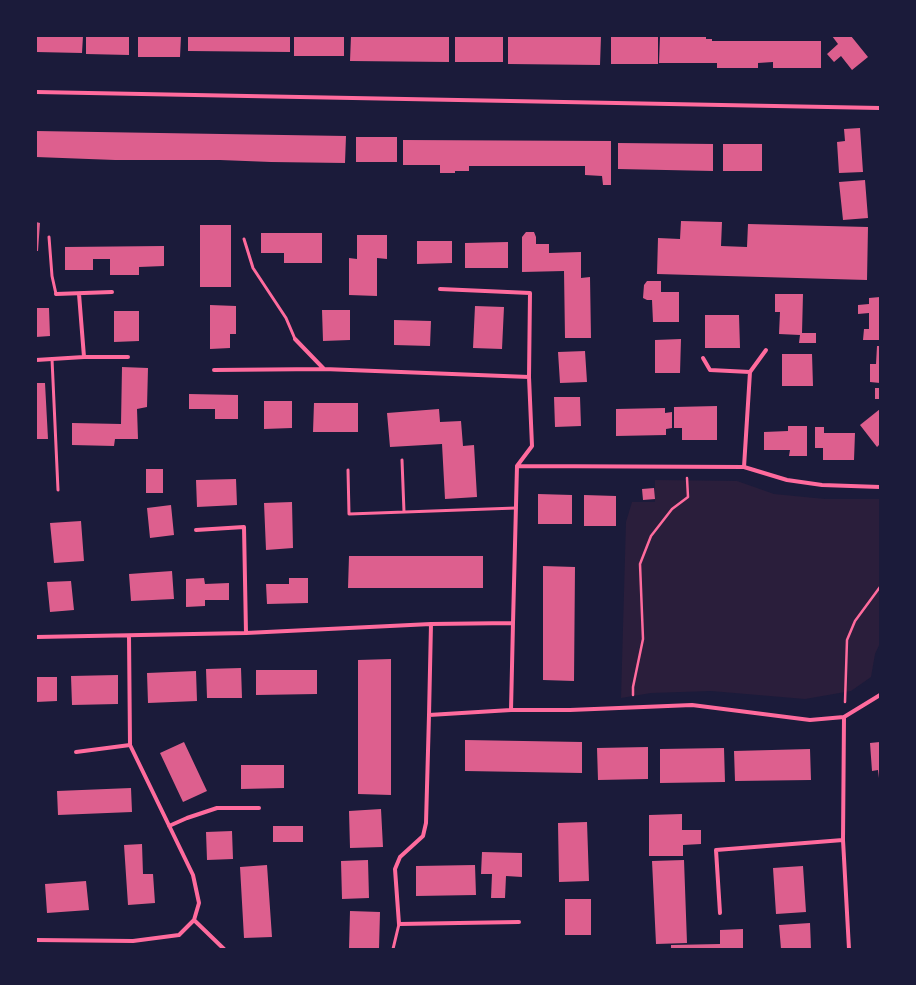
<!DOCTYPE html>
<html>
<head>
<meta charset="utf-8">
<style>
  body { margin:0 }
  #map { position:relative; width:916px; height:985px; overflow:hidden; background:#1b1b3a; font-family:Poppins,sans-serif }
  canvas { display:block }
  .frame { position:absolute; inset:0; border:37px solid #1b1b3a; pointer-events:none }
</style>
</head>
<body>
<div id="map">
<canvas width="916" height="985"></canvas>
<div class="frame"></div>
</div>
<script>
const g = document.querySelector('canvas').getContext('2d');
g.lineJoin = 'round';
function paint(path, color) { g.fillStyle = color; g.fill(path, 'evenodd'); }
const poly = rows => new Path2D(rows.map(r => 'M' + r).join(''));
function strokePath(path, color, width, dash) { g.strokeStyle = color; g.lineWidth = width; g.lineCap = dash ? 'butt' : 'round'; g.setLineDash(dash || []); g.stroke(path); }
paint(poly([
  [655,480,737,481,774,494,825,499,880,499,880,643,875,654,871,677,851,691,805,699,711,691,651,693,621,698,626,522,632,502,655,502]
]), '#2a1e3b');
paint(poly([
  [36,36,83,36,82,53,36,52],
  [86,36,129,36,129,55,86,54],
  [138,36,181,36,180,57,138,57],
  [188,36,290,36,290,52,188,51],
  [294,36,344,36,344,56,294,56],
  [351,36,449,36,449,62,350,61],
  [455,36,503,36,503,62,455,62],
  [508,36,601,36,600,65,508,64],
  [660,36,706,36,706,39,712,39,712,41,821,41,821,68,773,68,773,62,758,63,758,68,717,68,717,63,659,63],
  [832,36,851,36,868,57,852,70,841,56,834,62,827,54,838,44],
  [611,37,658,37,658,64,611,64],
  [860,128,863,172,839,173,837,142,845,141,844,129],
  [36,131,346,136,345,163,271,162,220,160,115,160,36,157],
  [356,137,397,137,397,162,356,162],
  [403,140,611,141,611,185,603,185,602,176,585,175,585,166,469,166,469,171,455,171,455,173,440,173,440,165,403,165],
  [618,143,713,144,713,171,618,169],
  [723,144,762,144,762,171,723,171],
  [865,180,868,218,843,220,839,182],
  [681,221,722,222,721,246,747,247,748,224,868,227,867,280,657,274,658,238,680,239],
  [36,222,40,223,38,251,36,251],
  [200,225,231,225,231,287,200,287],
  [526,232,534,232,536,237,536,244,549,244,549,253,581,252,581,278,590,277,591,338,565,338,564,271,522,272,522,237],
  [261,233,322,233,322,263,284,263,284,253,261,253],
  [357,235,387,235,387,259,377,258,377,296,349,295,349,258,357,259],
  [417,241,452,241,452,263,417,264],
  [508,242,508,268,465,268,465,243],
  [164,246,164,266,139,267,139,275,110,275,110,259,93,259,93,270,65,270,65,247],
  [647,281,661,281,661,292,679,292,679,322,653,322,652,300,647,300,643,298,644,285],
  [775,294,803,294,802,333,816,333,816,343,799,343,800,335,779,334,780,312,775,312],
  [880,297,880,340,863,340,864,329,869,329,869,313,858,314,858,305,869,304,869,298],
  [210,305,236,306,236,334,230,334,230,348,210,349],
  [475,306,504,307,502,349,473,348],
  [36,308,49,308,50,336,36,337],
  [322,310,350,310,350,340,323,341],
  [114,311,139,311,139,341,114,342],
  [705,315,739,315,740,348,705,348],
  [394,320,431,321,430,346,394,345],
  [681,339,680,373,655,373,655,340],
  [877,346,880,346,880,383,870,382,870,364,876,364],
  [585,351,587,382,560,383,558,352],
  [782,354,812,354,813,386,782,386],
  [122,367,148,368,147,407,137,409,138,439,115,439,114,446,72,445,72,423,121,424],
  [36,383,45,383,48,439,36,439],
  [875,388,880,388,880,399,875,399],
  [189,394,238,395,238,419,215,419,215,409,189,409],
  [554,397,580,397,581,426,555,427],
  [264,401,292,401,292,428,264,429],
  [314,403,358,403,358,432,313,432],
  [717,406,717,440,682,440,682,428,674,428,674,407],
  [665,408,665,413,672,412,672,428,666,429,666,435,616,436,616,409],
  [439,409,440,422,461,421,463,446,474,445,477,497,445,499,442,444,390,447,387,413],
  [880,409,880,444,877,447,860,425],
  [788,426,807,426,807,456,789,456,790,450,764,450,764,432,788,431],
  [815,427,824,427,824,433,855,433,854,460,823,460,823,448,815,448],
  [146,469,163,469,163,493,146,493],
  [236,479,237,505,197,507,196,480],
  [654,488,655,499,643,500,642,489],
  [538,494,572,495,572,524,538,524],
  [584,495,616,496,616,526,584,526],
  [292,502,293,548,266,550,264,503],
  [171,505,174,535,150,538,147,508],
  [81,521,84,561,54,563,50,523],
  [349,556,483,556,483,588,348,588],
  [543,566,575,567,574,681,543,680],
  [172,571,174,599,131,601,129,574],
  [204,578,205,584,229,583,229,600,205,600,205,606,186,607,186,579],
  [289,578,308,578,308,603,267,604,266,584,289,584],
  [71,581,74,610,50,612,47,582],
  [391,659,391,795,358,794,358,660],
  [241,668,242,698,207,698,206,669],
  [256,670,317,670,317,694,256,695],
  [196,671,197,701,148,703,147,673],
  [118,675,118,704,72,705,71,676],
  [36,677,57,677,57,701,36,702],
  [465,740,582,742,582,773,465,771],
  [184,742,207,791,183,802,160,753],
  [880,742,880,778,879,778,878,770,872,771,870,743],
  [648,747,648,779,598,780,597,748],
  [724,748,725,782,660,783,660,749],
  [810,749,811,780,735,781,734,751],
  [241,765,284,765,284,788,241,789],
  [131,788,132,812,58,815,57,791],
  [381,809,383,847,350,848,349,811],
  [682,814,682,830,701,830,701,844,683,845,683,856,649,856,649,815],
  [587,822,589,881,559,882,558,823],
  [273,826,303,826,303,842,273,842],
  [232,831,233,859,207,860,206,832],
  [142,844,143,874,153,874,155,903,128,905,124,845],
  [482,852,522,853,522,877,506,876,505,898,491,898,492,874,481,874],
  [368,860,369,898,342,899,341,861],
  [684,860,687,943,656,944,652,861],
  [267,865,272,937,244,938,240,867],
  [475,865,476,895,416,896,416,866],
  [803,866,806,912,776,914,773,868],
  [86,881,89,910,47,913,45,884],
  [565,899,591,899,591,935,565,935],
  [350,911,380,912,379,949,349,949],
  [810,923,811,949,781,949,779,925],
  [743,929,743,949,671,949,671,945,720,944,720,930]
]), '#dd5f8e');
strokePath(poly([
  [633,695,633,687,643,639,640,564,651,536,672,509,688,497,687,478],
  [845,702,847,640,855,621,880,587]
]), '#ff6b9d', 2.5);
strokePath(poly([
  [49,237,52,276,56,294],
  [244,239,253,268,286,318,295,339],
  [52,359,58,490],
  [402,460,404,512],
  [348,470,349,514,516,508],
  [393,949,399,924]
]), '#ff6b9d', 3);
strokePath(poly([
  [36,92,880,108],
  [440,289,530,293,529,377],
  [56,294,112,292],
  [79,294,84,357],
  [295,339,324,369],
  [703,358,710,370,750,372,766,350],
  [36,360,84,357,128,357],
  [214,370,324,369,529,377,532,446,517,466,513,623],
  [517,466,744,467,787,480,822,485,880,487],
  [744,467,750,372],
  [196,530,244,527,246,633],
  [36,637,246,633,431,624],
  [511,710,570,710,692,705,810,720,844,717,880,695],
  [429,715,511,710,513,623,431,624,429,715,426,823,423,836,400,857,395,869,399,924,519,922],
  [844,717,843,840,849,949],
  [76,752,130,745],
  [169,826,187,818,217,808,259,808],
  [720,913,716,850,843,840],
  [194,920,224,949],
  [36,940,133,941,179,935,194,920,199,903,193,875,130,745,129,636]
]), '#ff6b9d', 4);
</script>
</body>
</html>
